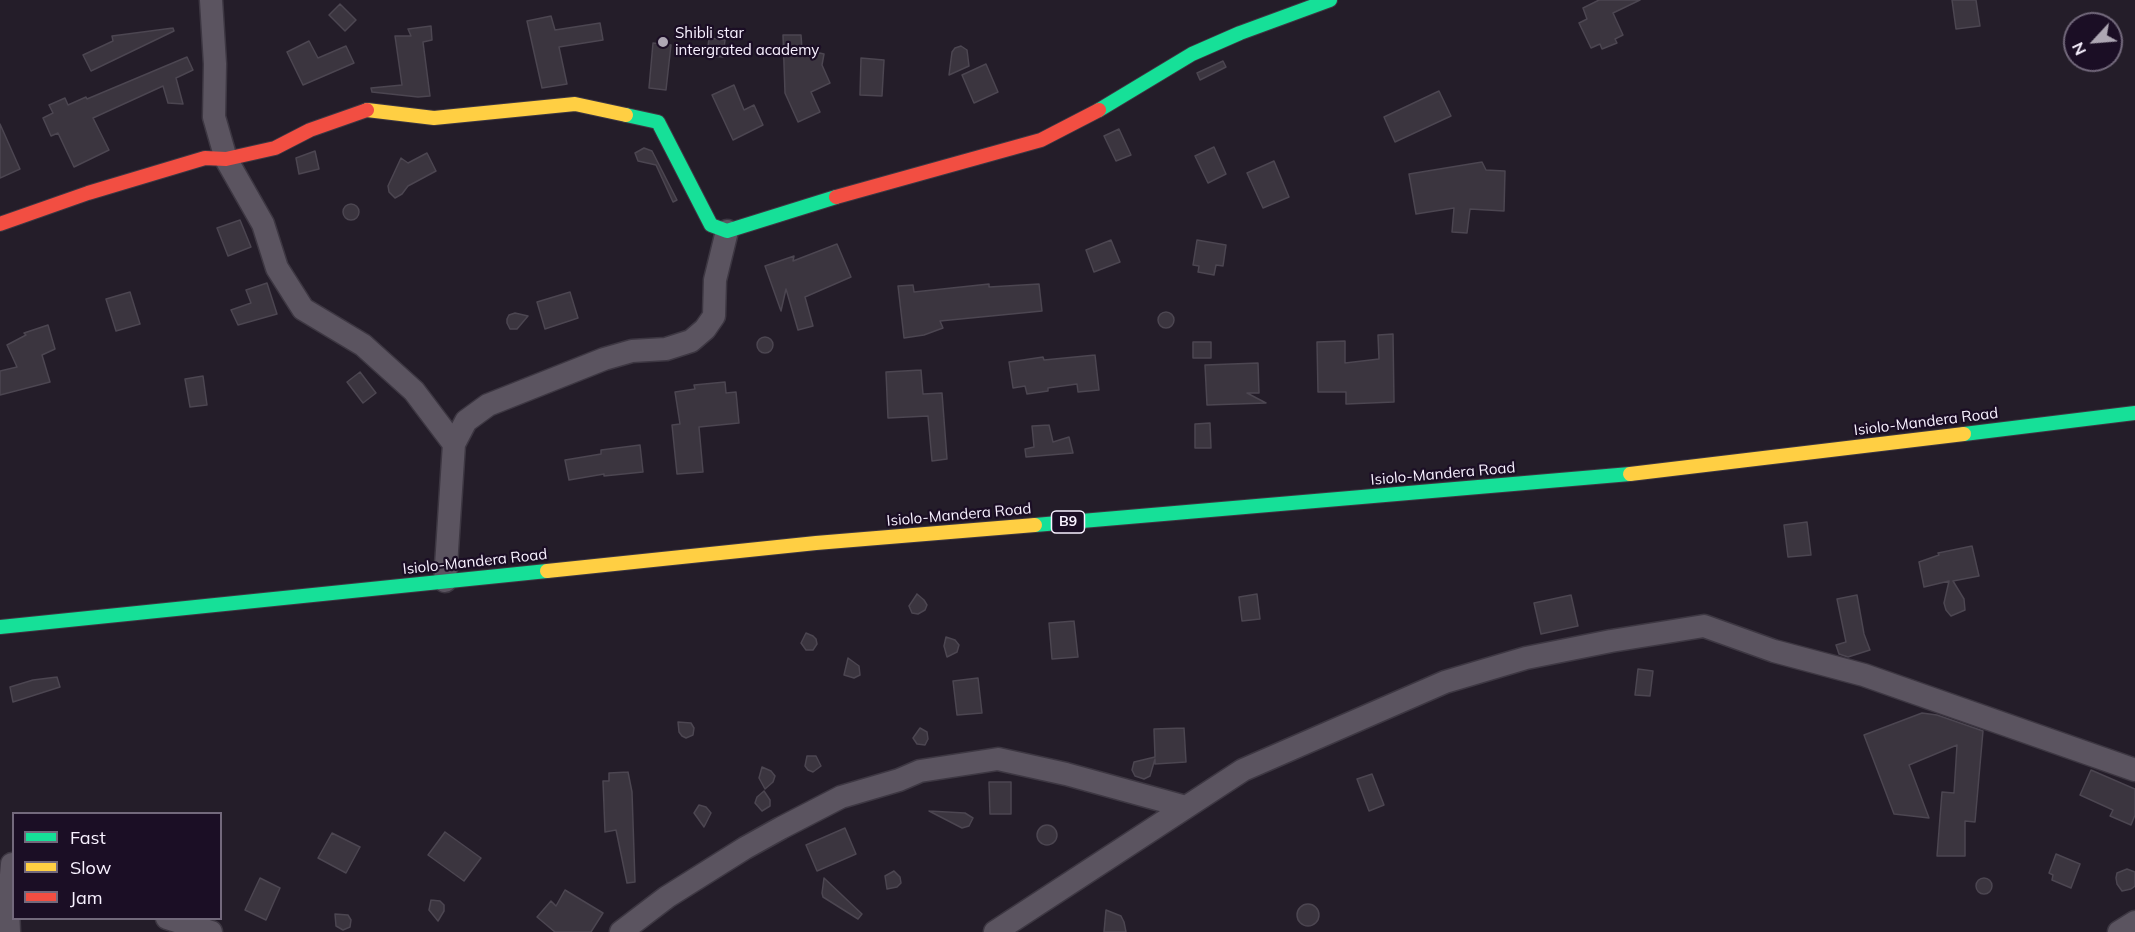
<!DOCTYPE html>
<html>
<head>
<meta charset="utf-8">
<style>
  body { margin:0 }
  #map { position:relative; width:2135px; height:932px; overflow:hidden; background:#241d29; font-family:Mulish,sans-serif }
  canvas { display:block }
  .legend { position:absolute; left:12px; top:812px; width:210px; height:108px; box-sizing:border-box; background:#1b0e25; border:2px solid #73697c; margin:0; padding:8px 10px; list-style:none; font-size:18px; color:#f8f1ff }
  .legend li { display:flex; align-items:center; gap:12px; height:30px }
  .legend b { width:30px; border:2px solid #73697c }
  .north { position:absolute; left:2063px; top:12px; width:60px; height:60px; box-sizing:border-box; background:#1b0e25; border:2px solid #73697c; border-radius:50%; rotate:244deg; font-size:16px; font-weight:700; line-height:24px; text-align:center; color:#f8f1ff }
  .north::after { content:''; display:block; margin:auto; width:21px; height:27px; background:#aea7b4; clip-path:polygon(50% 0,100% 100%,50% 72%,0 100%) }
</style>
</head>
<body>
<div id="map">
<canvas width="2135" height="932"></canvas>
<ul class="legend">
<li><b style="height:8px;background:#16e098"></b>Fast</li>
<li><b style="height:8px;background:#ffcf43"></b>Slow</li>
<li><b style="height:8px;background:#f24e42"></b>Jam</li>
</ul>
<div class="north">N</div>
</div>
<script>
const g = document.querySelector('canvas').getContext('2d');
g.lineJoin = 'round';
function paint(path, color) { g.fillStyle = color; g.fill(path, 'evenodd'); }
const poly = rows => new Path2D(rows.map(r => 'M' + r).join(''));
function strokePath(path, color, width, dash) { g.strokeStyle = color; g.lineWidth = width; g.lineCap = dash ? 'butt' : 'round'; g.setLineDash(dash || []); g.stroke(path); }
function label(font, color, halo, rows, align = 'center') {
  g.font = font + ' Mulish,sans-serif'; g.lineWidth = 4.5; g.setLineDash([]); g.textBaseline = 'middle'; g.strokeStyle = halo; g.fillStyle = color; for (const [text, x, y, turn = 0] of rows) {
    g.save(); g.translate(x, y); g.rotate((+turn || 0) * Math.PI / 180); g.textAlign = isNaN(turn) ? turn : align; if (halo) g.strokeText(text, 0, 0); g.fillText(text, 0, 0); g.restore();
  }
}
const building = poly([
  [1599,0,1640,0,1613,13,1623,35,1615,39,1617,43,1602,49,1600,44,1591,48,1579,23,1587,19,1583,8,1599,0],
  [1952,0,1976,0,1980,26,1956,29,1952,0],
  [340,4,356,20,345,31,329,15,340,4],
  [551,16,555,30,600,23,603,40,559,47,567,84,542,88,527,21,551,16],
  [431,26,432,40,423,42,430,96,418,97,372,92,371,88,402,85,395,36,411,36,408,29,431,26],
  [173,28,174,31,91,71,83,55,113,41,112,36,173,28],
  [783,35,801,35,802,49,824,54,822,65,830,83,811,92,820,112,798,122,785,93,783,35],
  [709,38,725,40,723,57,707,56,709,38],
  [309,41,318,58,346,46,354,63,303,85,287,52,309,41],
  [653,43,671,45,666,90,649,88,653,43],
  [961,46,967,50,969,66,949,75,952,52,955,48,961,46],
  [187,57,193,70,176,78,183,104,168,103,163,86,93,118,109,150,74,167,58,133,51,136,43,118,53,113,49,105,65,98,68,105,86,97,87,99,187,57],
  [861,58,884,60,882,96,860,95,861,58],
  [1223,61,1226,67,1200,80,1197,73,1223,61],
  [986,64,998,92,974,103,962,75,986,64],
  [734,85,744,110,754,105,763,125,733,140,712,95,734,85],
  [1439,91,1451,116,1395,142,1384,117,1439,91],
  [0,124,20,169,0,178,0,124],
  [1119,129,1131,155,1116,161,1104,136,1119,129],
  [1214,147,1226,174,1208,183,1195,156,1214,147],
  [644,148,652,151,677,200,673,202,656,165,638,161,635,153,644,148],
  [315,151,319,169,299,174,296,158,315,151],
  [427,153,436,171,408,186,402,194,395,198,389,192,388,186,401,158,408,163,427,153],
  [1274,161,1289,197,1263,208,1247,173,1274,161],
  [1482,162,1486,170,1505,171,1504,211,1470,209,1467,233,1452,232,1454,208,1416,214,1409,174,1482,162],
  '343 212a8 8 0 1 1 16 0a8 8 0 1 1-16 0Z',
  [240,220,251,247,228,256,217,228,240,220],
  [1111,240,1120,262,1094,272,1086,250,1111,240],
  [1197,240,1226,245,1223,266,1216,265,1214,275,1198,272,1199,266,1193,265,1197,240],
  [837,244,851,277,805,297,813,326,798,330,786,289,781,311,765,266,794,256,793,261,837,244],
  [267,283,277,314,238,325,231,310,251,303,246,290,267,283],
  [989,284,989,287,1039,284,1042,311,940,321,943,328,924,335,904,338,898,286,913,285,914,292,989,284],
  [130,292,140,324,116,331,106,299,130,292],
  [570,292,578,318,545,329,537,302,570,292],
  '1158 320a8 8 0 1 1 16 0a8 8 0 1 1-16 0Z',
  [515,313,528,316,517,329,510,329,507,323,507,319,509,315,515,313],
  [48,325,55,349,42,355,50,382,0,395,0,371,17,367,7,345,26,335,24,333,48,325],
  [1393,334,1394,402,1346,404,1346,392,1318,392,1317,342,1345,341,1345,363,1379,359,1378,335,1393,334],
  '757 345a8 8 0 1 1 16 0a8 8 0 1 1-16 0Z',
  [1193,342,1211,342,1211,358,1193,358,1193,342],
  [1095,355,1099,390,1078,392,1077,384,1048,388,1048,391,1027,394,1025,386,1013,388,1009,362,1043,357,1044,360,1095,355],
  [1258,363,1259,393,1247,393,1266,403,1207,405,1205,365,1258,363],
  [921,370,923,394,942,393,947,459,932,461,928,416,888,418,886,372,921,370],
  [360,372,376,393,363,403,347,382,360,372],
  [203,376,207,405,190,407,185,379,203,376],
  [725,382,726,393,736,392,739,423,699,427,703,472,677,474,672,425,680,424,675,392,695,389,694,385,725,382],
  [1210,423,1211,448,1195,448,1195,424,1210,423],
  [1049,425,1053,442,1069,437,1073,453,1026,457,1025,449,1034,447,1032,426,1049,425],
  [640,445,643,472,604,476,604,474,569,480,565,460,601,454,601,450,640,445],
  [1807,522,1811,555,1788,557,1784,525,1807,522],
  [1972,546,1979,576,1953,581,1964,599,1965,610,1951,616,1946,610,1944,603,1949,581,1924,587,1919,562,1939,555,1938,553,1972,546],
  [917,594,924,600,927,605,925,610,918,614,912,613,909,606,917,594],
  [1257,594,1260,619,1242,621,1239,597,1257,594],
  [1571,595,1578,626,1541,634,1534,603,1571,595],
  [1857,595,1864,634,1870,650,1848,657,1839,654,1836,645,1846,642,1837,599,1857,595],
  [1074,621,1078,657,1052,659,1049,623,1074,621],
  [806,633,813,636,816,639,817,644,813,650,806,650,801,643,806,633],
  [946,637,955,640,959,645,957,652,947,657,944,646,946,637],
  [848,658,859,666,860,675,854,678,844,675,848,658],
  [1638,669,1653,671,1650,696,1635,695,1638,669],
  [57,677,60,687,13,702,10,687,33,680,57,677],
  [978,678,982,713,957,715,953,681,978,678],
  [1922,713,1937,715,1983,731,1975,822,1965,821,1965,856,1937,856,1942,792,1954,793,1957,745,1909,765,1929,818,1894,814,1864,735,1922,713],
  [678,722,691,723,694,728,693,735,686,738,682,736,679,732,678,722],
  [920,728,927,732,928,739,925,745,917,744,913,738,920,728],
  [1184,728,1186,762,1155,764,1155,759,1150,776,1144,779,1135,776,1132,770,1134,762,1155,757,1154,729,1184,728],
  [807,756,816,756,821,766,813,772,808,770,805,766,807,756],
  [762,767,771,771,775,776,773,782,765,789,759,778,762,767],
  [2091,770,2135,789,2135,815,2131,825,2110,816,2113,810,2080,795,2091,770],
  [628,772,632,792,635,882,627,883,616,830,605,832,603,781,609,781,609,773,628,772],
  [1372,774,1384,805,1369,811,1357,779,1372,774],
  [989,782,1011,782,1011,814,990,814,989,782],
  [764,791,770,800,770,806,762,811,755,803,757,797,764,791],
  [699,805,706,807,711,813,704,827,694,813,699,805],
  [929,811,965,813,973,818,969,826,962,828,929,811],
  '1037 835a10 10 0 1 1 20 0a10 10 0 1 1-20 0Z',
  [845,828,856,854,817,871,806,845,845,828],
  [445,832,481,858,464,881,428,855,445,832],
  [332,833,360,847,346,873,318,858,332,833],
  [2056,854,2080,864,2071,888,2052,880,2053,875,2049,873,2056,854],
  [2127,869,2135,872,2135,886,2131,889,2122,891,2117,884,2116,878,2117,873,2127,869],
  [894,871,900,877,901,883,897,887,887,889,885,876,894,871],
  [260,878,280,888,266,920,245,910,260,878],
  [824,878,862,914,858,919,823,897,822,893,824,878],
  '1976 886a8 8 0 1 1 16 0a8 8 0 1 1-16 0Z',
  [565,890,603,913,591,932,555,932,537,917,551,901,556,906,565,890],
  [431,900,440,901,444,905,444,911,438,921,429,910,431,900],
  '1297 915a11 11 0 1 1 22 0a11 11 0 1 1-22 0Z',
  [1106,910,1121,916,1124,922,1126,932,1104,932,1106,910],
  [335,914,348,915,351,920,350,927,343,930,336,926,335,914]
]);
paint(building, '#3b353f');
strokePath(building, '#4c4651', 1.5);
const street = poly([
  [211,0,215,64,214,117,226,159,263,224,277,268,303,309,363,345,414,391,454,444],
  [445,581,454,444,466,421,488,405,604,359,632,351,666,349,691,341,705,329,714,316,715,280,727,231],
  [167,918,211,932],
  [9,932,8,908,12,864],
  [621,932,667,897,745,848,781,828,841,797,899,780,920,771,998,759,1066,774,1186,807],
  [995,932,1243,770,1445,682,1526,658,1611,641,1704,626,1774,651,1864,675,2135,770],
  [2119,932,2135,922]
]);
const fast = poly([
  [1099,110,1192,54,1240,33,1330,0],
  [626,115,658,122,711,225,727,231,836,197],
  [1964,434,2135,413],
  [1035,525,1630,474],
  [0,627,547,571]
]);
const slow = poly([
  [367,110,434,118,575,104,626,115],
  [1630,474,1964,434],
  [547,571,816,543,1035,525]
]);
const jam = poly([
  [836,197,1041,140,1099,110],
  [0,224,88,193,205,158,226,159,275,148,310,130,367,110]
]);
strokePath(street, '#3d3742', 25);
strokePath(fast, '#3d3742', 16);
strokePath(slow, '#3d3742', 16);
strokePath(jam, '#3d3742', 16);
strokePath(street, '#5b5460', 22);
strokePath(fast, '#16e098', 14);
strokePath(slow, '#ffcf43', 14);
strokePath(jam, '#f24e42', 14);
for (const [x, y, r, color] of [
  [663,42,6,"#aea7b4"]
]) { const dot = new Path2D(); dot.arc(x, y, r, 0, 2 * Math.PI); g.fillStyle = color; g.fill(dot); strokePath(dot, '#1b0e25', 2); }
for (const [x, y, w] of [
  [1068,522,33]
]) { const box = new Path2D(); box.roundRect(x - w / 2, y - 11, w, 22, 4.5); g.fillStyle = '#1b0e25'; g.fill(box); strokePath(box, '#f8f1ff', 1.5); }
label('bold 14px', '#f8f1ff', null, [
  ["B9",1068,522]
]);
label('15px', '#f8f1ff', '#1b0e25', [
  ["Shibli star",675,33],
  ["intergrated academy",675,50]
], 'left');
label('15px', '#f8f1ff', '#1b0e25', [
  ["Isiolo-Mandera Road",1926,422,-7],
  ["Isiolo-Mandera Road",1443,474,-5],
  ["Isiolo-Mandera Road",959,515,-5],
  ["Isiolo-Mandera Road",475,562,-6]
]);
</script>
</body>
</html>
